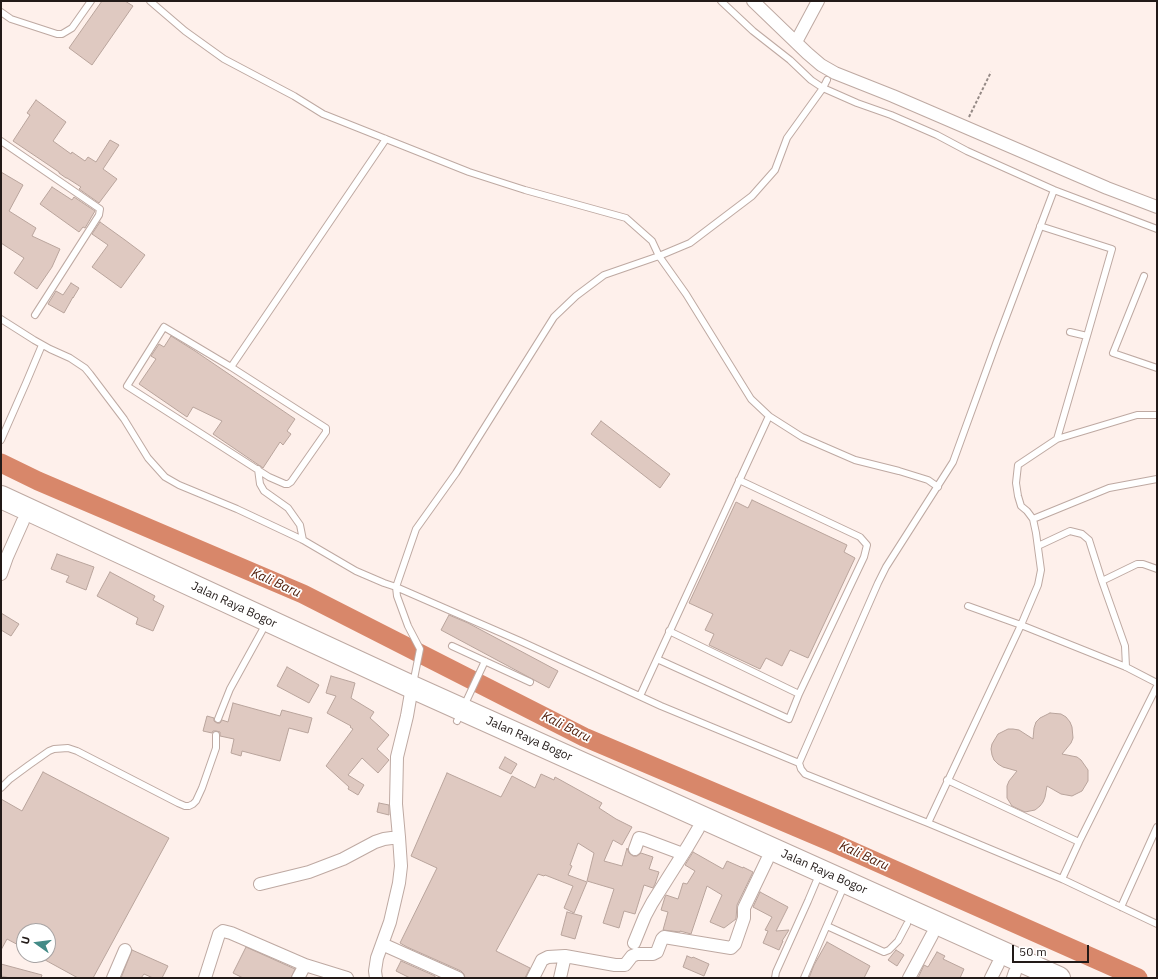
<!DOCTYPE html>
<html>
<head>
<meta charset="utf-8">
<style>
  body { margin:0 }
  #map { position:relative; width:1158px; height:979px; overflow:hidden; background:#fef0eb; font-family:"IBM Plex Sans",sans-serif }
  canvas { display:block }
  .frame { position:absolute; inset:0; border:2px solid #221a18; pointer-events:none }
  .north { position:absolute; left:16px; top:923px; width:40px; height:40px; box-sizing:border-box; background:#fff; border:1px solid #a7a3a3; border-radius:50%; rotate:284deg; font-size:11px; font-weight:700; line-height:16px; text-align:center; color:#221a18 }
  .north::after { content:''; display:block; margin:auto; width:14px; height:18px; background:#438b87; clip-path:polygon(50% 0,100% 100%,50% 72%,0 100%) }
  .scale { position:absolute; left:1012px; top:945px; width:77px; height:18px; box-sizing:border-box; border:2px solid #221a18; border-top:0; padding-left:5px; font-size:12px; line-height:14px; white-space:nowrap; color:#221a18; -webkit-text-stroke:3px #fff; paint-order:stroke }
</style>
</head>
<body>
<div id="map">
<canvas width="1158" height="979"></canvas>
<div class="frame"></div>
<div class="north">U</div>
<div class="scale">50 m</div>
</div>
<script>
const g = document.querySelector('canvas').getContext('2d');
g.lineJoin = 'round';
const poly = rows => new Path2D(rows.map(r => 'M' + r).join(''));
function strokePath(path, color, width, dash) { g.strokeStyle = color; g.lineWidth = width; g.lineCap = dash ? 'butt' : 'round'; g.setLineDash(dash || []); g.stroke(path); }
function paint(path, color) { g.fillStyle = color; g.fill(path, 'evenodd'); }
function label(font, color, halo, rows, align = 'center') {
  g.font = font + ' "IBM Plex Sans",sans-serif'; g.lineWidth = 3.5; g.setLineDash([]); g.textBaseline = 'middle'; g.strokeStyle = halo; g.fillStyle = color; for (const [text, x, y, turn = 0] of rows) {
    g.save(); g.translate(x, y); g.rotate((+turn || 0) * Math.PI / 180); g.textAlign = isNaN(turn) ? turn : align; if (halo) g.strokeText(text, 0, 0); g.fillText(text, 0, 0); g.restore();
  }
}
strokePath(poly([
  [1,463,38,481,303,594,584,737,836,844,1138,978]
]), '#d8876a', 19);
const building = poly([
  [102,1,125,1,133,6,92,65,69,48,102,1],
  [36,100,66,122,53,141,71,154,72,152,85,161,88,157,96,162,110,140,119,145,103,169,117,179,99,203,79,189,81,187,67,178,66,178,59,173,59,172,13,141,30,115,27,113,36,100],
  [1,172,23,185,9,211,36,228,32,236,60,249,52,267,37,289,14,273,24,258,1,243,1,172],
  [52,187,72,200,74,197,95,211,85,228,83,227,79,232,40,204,52,187],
  [100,222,125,240,145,255,121,288,92,267,108,245,92,234,100,222],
  [71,283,79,288,73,298,73,297,64,313,48,304,56,291,63,295,71,283],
  [171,336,195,351,295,419,287,431,291,434,283,445,280,442,263,468,213,434,222,421,193,407,187,417,139,384,156,359,151,356,159,344,164,347,171,336],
  [601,421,670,474,660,488,591,434,601,421],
  [752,500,847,545,844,552,855,558,808,658,790,650,782,666,766,658,760,669,709,645,714,634,705,630,713,614,689,603,736,502,748,508,752,500],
  [57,554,94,567,86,590,66,582,69,576,51,569,57,554],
  [110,572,155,596,153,600,164,606,153,631,136,624,138,618,97,596,110,572],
  [1,613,19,624,11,636,1,630,1,613],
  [449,615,468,623,558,671,549,688,441,630,449,615],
  [287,667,319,685,309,703,277,686,287,667],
  [331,676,355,683,351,698,374,712,370,718,389,735,377,749,389,760,378,773,362,758,348,775,364,785,358,795,348,789,349,787,326,766,353,729,350,727,351,726,327,713,336,696,326,693,331,676],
  [233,703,280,716,282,710,312,718,308,733,289,728,280,761,242,751,241,756,231,753,234,739,220,736,220,732,216,731,213,731,212,733,203,731,207,716,214,718,214,721,217,723,220,723,222,720,228,722,233,703],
  [1050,713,1061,714,1066,717,1070,722,1072,727,1073,738,1071,743,1062,754,1077,757,1081,760,1088,770,1088,781,1082,791,1072,796,1061,794,1047,786,1045,797,1043,802,1040,806,1035,810,1025,812,1012,806,1007,798,1007,786,1009,781,1017,771,1003,767,998,764,994,760,992,755,991,749,992,744,998,734,1008,729,1013,729,1019,730,1033,739,1034,728,1036,722,1040,718,1050,713],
  [505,757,517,764,511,774,499,768,505,757],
  [43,772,169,838,93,978,78,978,36,955,48,955,48,931,24,931,24,948,7,939,1,950,1,799,22,811,43,772],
  [447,773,501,797,512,776,535,788,541,774,554,780,555,777,602,803,599,808,616,819,632,827,622,845,613,840,604,861,622,866,627,848,629,853,633,856,637,856,641,853,653,857,649,869,659,872,655,884,653,888,644,885,635,914,624,911,619,928,603,923,614,889,587,881,594,853,578,843,570,865,572,866,568,875,587,882,574,913,564,908,573,886,545,875,544,876,538,874,496,951,530,968,525,978,465,978,464,974,461,971,407,947,400,943,437,868,411,856,447,773],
  [379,803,389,805,389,815,377,812,379,803],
  [693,852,723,869,727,861,743,868,743,867,753,872,737,905,736,919,724,928,710,922,722,895,707,886,691,934,680,931,680,932,663,930,668,912,661,910,665,897,666,895,678,899,683,883,687,884,695,871,685,865,693,852],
  [760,892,788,907,776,931,789,930,782,941,783,941,779,950,763,943,768,931,765,930,772,917,753,907,760,892],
  [567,912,582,916,575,939,561,935,567,912],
  [827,942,870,966,864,978,809,978,814,965,827,942],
  [246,947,295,969,291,978,243,978,233,973,246,947],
  [132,950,168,966,162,978,153,978,144,974,141,978,121,978,132,950],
  [896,950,904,955,897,966,888,960,896,950],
  [937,952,945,956,943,959,964,969,960,978,918,978,924,965,928,967,937,952],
  [687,956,692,958,693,957,709,964,704,976,683,967,687,956],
  [401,961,435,976,435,978,410,978,396,971,401,961],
  [1,964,42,975,41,978,10,978,1,976,1,964]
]);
paint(building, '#dfc9c1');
strokePath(building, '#b9a49c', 1);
const lane = poly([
  [150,1,185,31,224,59,294,96,323,114,469,172,525,190,626,218,652,241,659,256,686,294,751,399,769,416,802,437,855,460,899,471,928,480,938,487],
  [721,1,753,31,790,60,811,80,823,88,857,103,891,115,937,135,967,151,1054,190,1157,229],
  [1,12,11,19,57,34,62,34,72,28,91,1],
  [1,141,100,209,99,215,35,315],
  [1054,190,997,341,953,462,886,567,878,583,799,763,801,769,805,774,928,823,1062,879,1157,924],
  [1040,226,1112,249,1087,336],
  [1144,276,1113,353,1157,368],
  [1,319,34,340,50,349,70,358,85,368,90,374,124,419,148,458,165,477,179,485,237,509,303,540,356,571,384,583,396,587,520,641,661,706,799,763],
  [164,327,231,367,326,428,326,432,291,482,288,484,285,484,269,477,127,386,164,327],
  [231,367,386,139],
  [1157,415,1137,415,1057,439,1018,465,1016,483,1018,496,1021,506,1027,511,1033,519,1109,488,1157,479],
  [1057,439,1087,336,1070,332],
  [1,440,26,383,42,345],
  [258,469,260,484,264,491,288,508,300,525,303,540],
  [1038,546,1070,531,1082,534,1089,540,1102,581,1125,646,1126,667],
  [1102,581,1137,564,1143,564,1157,569],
  [968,606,1021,625,1126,667,1157,683],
  [669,631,799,694],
  [452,646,530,682],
  [657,659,789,719,799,694,864,557,867,545,860,537,739,480],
  [413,684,420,649,408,626,397,596,396,587,416,529,456,473,554,317,576,296,604,275,659,256,690,243,752,196,775,170,787,138,823,88,827,80],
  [640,696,769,416],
  [218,719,230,689,262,631],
  [457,721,485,661],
  [947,780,1079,842],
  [1,788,10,779,29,765,49,751,54,749,68,748,77,751,178,803,185,806,189,806,193,804,196,801,202,788,216,748,216,735],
  [928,823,1021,625,1038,585,1041,570,1036,533,1033,519],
  [1062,879,1079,842,1157,686],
  [1121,907,1157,827],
  [827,926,884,952,889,950,898,941,907,924],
  [775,978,776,972,808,901,816,882],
  [804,978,844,886]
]);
const street = poly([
  [753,1,807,53,821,65,835,73,893,96,1107,188,1157,207],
  [796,42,818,1],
  [1,574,7,557,23,521],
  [635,849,639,838,643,839,683,854],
  [260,884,309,872,343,859,375,842,384,839,399,837],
  [634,943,645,916,652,903,688,846,698,829],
  [382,944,458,978],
  [113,978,125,950],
  [205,978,219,934,223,931,231,933,305,965],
  [298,978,305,965,347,978],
  [376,978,375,971,377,958,390,922,399,883,401,866,399,837,396,804,397,757,407,716,412,687],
  [533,978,542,960,548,957,565,956,615,965,625,965,632,956,637,954,653,954,657,952,662,939,664,937,731,948,735,944,744,918,744,908,767,860],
  [560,978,565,956],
  [909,978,932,935],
  [991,978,998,964],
  [1013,978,1015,972]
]);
const highway = poly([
  [1,497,412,687,1059,978]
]);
strokePath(lane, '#bea9a2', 8);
strokePath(street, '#bea9a2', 14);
strokePath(highway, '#bea9a2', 24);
strokePath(poly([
  [969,117,991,72]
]), '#958a86', 2, [3, 2]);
strokePath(lane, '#fff', 6);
strokePath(street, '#fff', 12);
strokePath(highway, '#fff', 22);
label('12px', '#221a18', '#fff', [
  ["Jalan Raya Bogor",234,605,25],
  ["Jalan Raya Bogor",529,739,24],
  ["Jalan Raya Bogor",824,872,24]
]);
label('italic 13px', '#4d1905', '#fff', [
  ["Kali Baru",276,583,24],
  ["Kali Baru",566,727,26],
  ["Kali Baru",864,856,24]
]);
</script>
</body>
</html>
